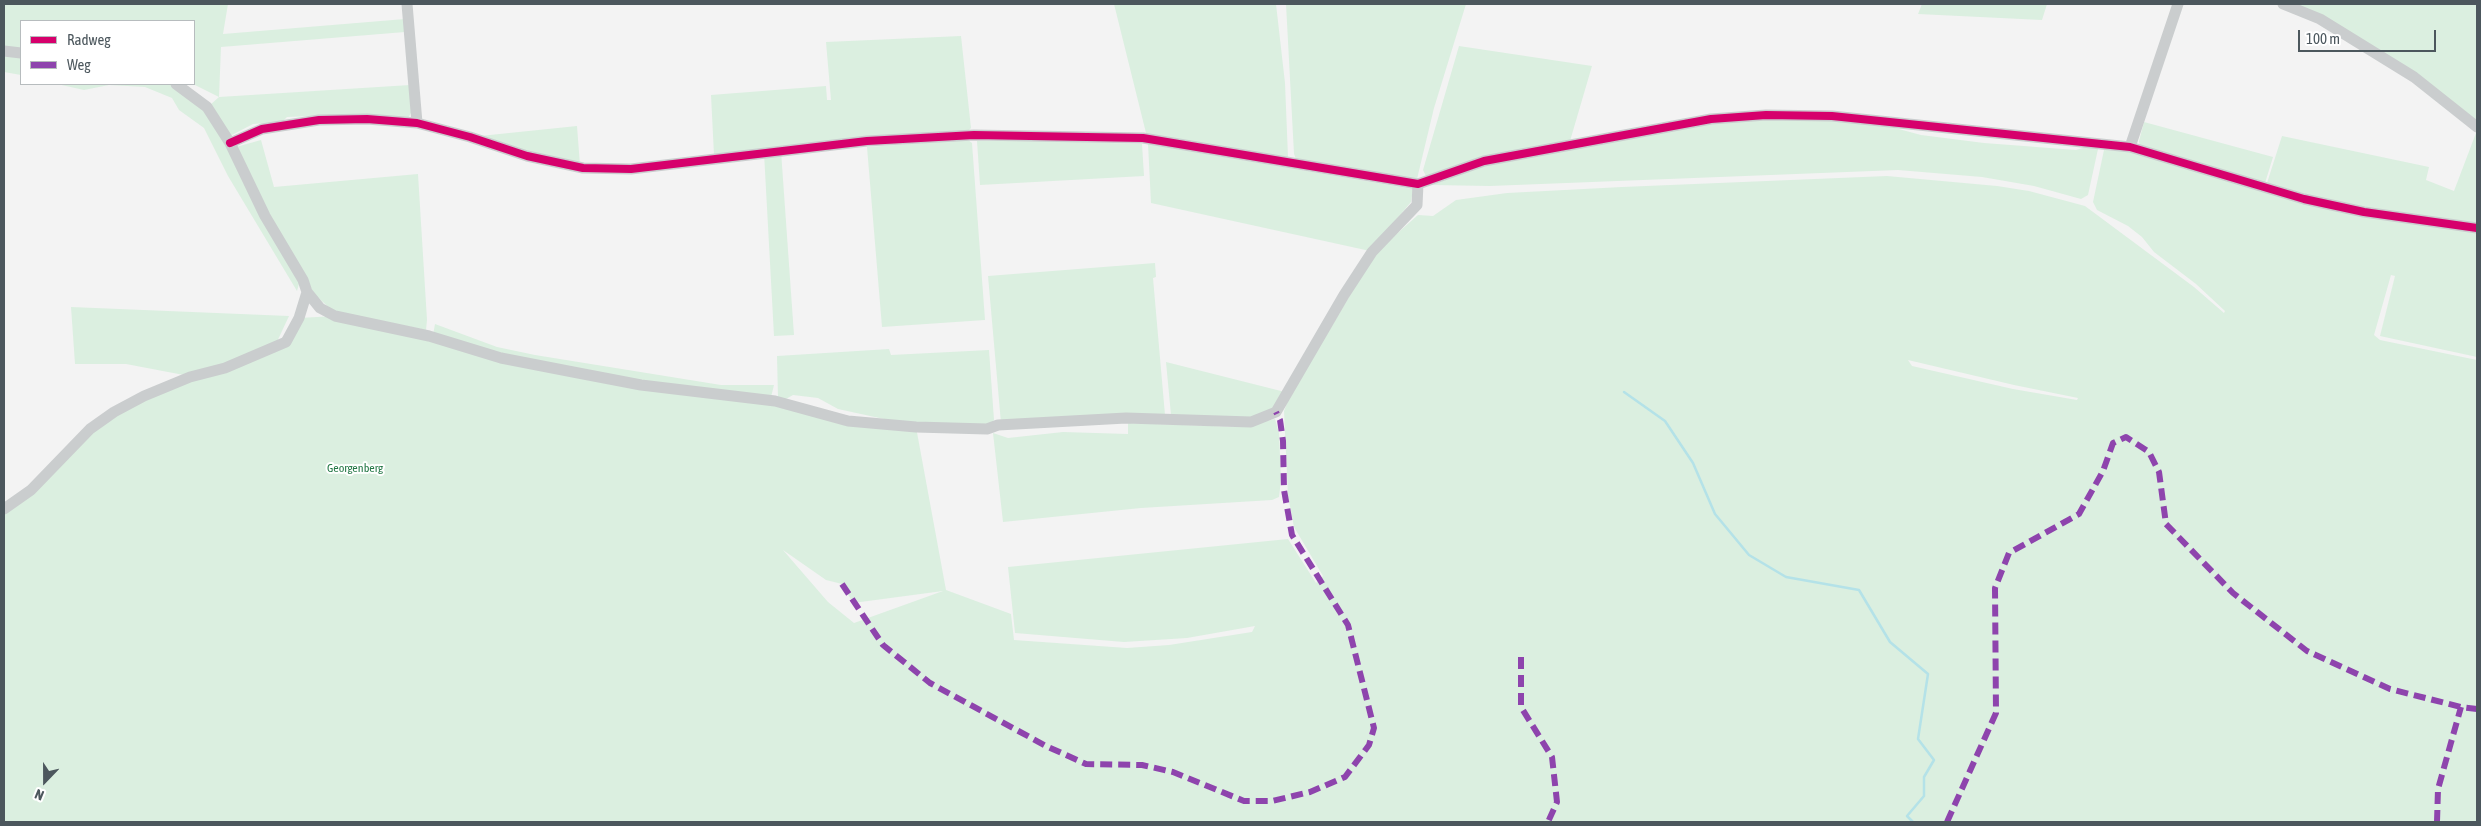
<!DOCTYPE html>
<html>
<head>
<meta charset="utf-8">
<style>
  body { margin:0 }
  #map { position:relative; width:2481px; height:826px; overflow:hidden; background:#f3f3f3; font-family:"Asap Condensed",sans-serif }
  canvas { display:block }
  .frame { position:absolute; inset:0; border:5px solid #4c575d; pointer-events:none }
  .legend { position:absolute; left:20px; top:20px; width:175px; height:65px; box-sizing:border-box; background:#fff; border:1px solid #b7bcbe; margin:0; padding:6px 9px; list-style:none; font-size:15px; color:#4c575d }
  .legend li { display:flex; align-items:center; gap:10px; height:25px }
  .legend b { width:25px; border:1px solid #b7bcbe }
  .north { position:absolute; left:20px; top:756px; width:50px; height:50px; -webkit-text-stroke:4px #fff; paint-order:stroke; rotate:202deg; font-size:14px; font-weight:700; line-height:20px; text-align:center; color:#4c575d }
  .north::after { content:''; display:block; margin:auto; width:18px; height:22px; background:#4c575d; clip-path:polygon(50% 0,100% 100%,50% 72%,0 100%) }
  .scale { position:absolute; left:2298px; top:30px; width:138px; height:22px; box-sizing:border-box; border:2px solid #4c575d; border-top:0; padding-left:6px; font-size:15px; line-height:18px; white-space:nowrap; color:#4c575d; -webkit-text-stroke:4px #fff; paint-order:stroke }
</style>
</head>
<body>
<div id="map">
<canvas width="2481" height="826"></canvas>
<div class="frame"></div>
<ul class="legend">
<li><b style="height:6px;background:#d6006c"></b>Radweg</li>
<li><b style="height:6px;background:#8e44ad"></b>Weg</li>
</ul>
<div class="north">N</div>
<div class="scale">100 m</div>
</div>
<script>
const g = document.querySelector('canvas').getContext('2d');
g.lineJoin = 'round';
function paint(path, color) { g.fillStyle = color; g.fill(path, 'evenodd'); }
const poly = rows => new Path2D(rows.map(r => 'M' + r).join(''));
function strokePath(path, color, width, dash) { g.strokeStyle = color; g.lineWidth = width; g.lineCap = dash ? 'butt' : 'round'; g.setLineDash(dash || []); g.stroke(path); }
function label(font, color, halo, rows, align = 'center') {
  g.font = font + ' "Asap Condensed",sans-serif'; g.lineWidth = 4; g.setLineDash([]); g.textBaseline = 'middle'; g.strokeStyle = halo; g.fillStyle = color; for (const [text, x, y, turn = 0] of rows) {
    g.save(); g.translate(x, y); g.rotate((+turn || 0) * Math.PI / 180); g.textAlign = isNaN(turn) ? turn : align; if (halo) g.strokeText(text, 0, 0); g.fillText(text, 0, 0); g.restore();
  }
}
paint(poly([
  [4,4,228,4,223,34,405,19,405,32,221,47,219,97,410,85,411,113,408,118,311,116,287,117,282,122,253,124,230,136,210,105,219,97,193,84,194,21,21,21,21,75,4,72],
  [1114,4,1276,4,1285,83,1288,157,1147,137],
  [1286,4,1466,4,1434,108,1417,179,1296,159,1294,154],
  [1922,4,2047,4,2042,20,1918,14],
  [2294,4,2477,4,2477,122],
  [961,36,971,128,967,132,714,155,711,95,826,86,827,100,831,100,826,42],
  [1459,46,1592,66,1570,141,1426,176,1423,170],
  [57,84,176,84,207,107,300,280,297,291,228,176,204,128,179,110,172,98,145,87,109,85,84,90],
  [1768,119,1828,120,1895,128,1921,135,1984,143,2076,150,2086,147,2098,149,2088,195,2081,199,2034,186,1982,177,1898,170,1490,186,1432,185,1487,164,1715,123],
  [2144,122,2273,157,2265,183,2140,147,2139,141],
  [577,126,580,165,557,161,480,136],
  [2476,133,2477,226,2348,206,2267,183,2282,136,2429,167,2426,180,2454,191],
  [261,140,274,187,418,174,427,320,426,330,333,311,315,295,265,210,236,147],
  [968,140,972,143,985,320,882,327,867,147],
  [977,141,1045,141,1142,144,1144,176,980,185],
  [1148,144,1413,189,1411,202,1370,251,1151,203],
  [2104,150,2129,151,2264,192,2477,233,2477,357,2380,336,2395,276,2391,275,2374,335,2380,340,2477,360,2477,822,4,822,4,509,90,429,189,376,126,364,75,364,71,307,289,316,275,346,299,318,335,316,501,358,916,427,946,590,1011,614,1014,640,1127,648,1169,645,1252,632,1255,626,1187,638,1124,642,1015,633,1008,567,1288,539,1316,583,1323,576,1294,527,1288,496,1284,411,1289,398,1375,253,1418,215,1433,216,1456,200,1507,193,1622,187,1887,176,1997,186,2029,191,2085,206,2194,287,2224,313,2225,311,2196,284,2154,252,2142,237,2128,226,2097,210,2093,202],
  [1908,360,2014,385,2078,398,2077,400,2013,389,1912,366],
  [783,550,826,580,842,584,853,603,943,591,854,623,828,602],
  [781,151,794,335,774,336,764,153],
  [1155,263,1156,277,1153,278,1165,415,1001,423,988,276],
  [435,324,497,347,535,355,721,385,774,385,771,397,640,382,552,366,433,335],
  [889,349,891,355,989,350,994,420,988,427,916,426,838,409,818,398,793,395,786,399,778,398,777,356],
  [1166,362,1285,392,1275,409,1248,420,1171,415],
  [1275,419,1279,433,1281,480,1279,497,1272,500,1141,508,1003,522,993,433,1008,438,1063,432,1128,434,1128,423,1239,427]
]), '#dbefe0');
strokePath(poly([
  [1624,392,1665,421,1693,463,1715,514,1749,555,1786,577,1859,590,1890,642,1928,674,1918,739,1934,760,1924,777,1924,796,1907,816,1913,822]
]), '#b4e2e8', 2.5);
strokePath(poly([
  [407,4,417,123],
  [2283,4,2320,19,2414,77,2477,127],
  [4,51,21,53],
  [176,84,207,107,230,143,265,216,303,280,307,292,320,308,335,316,429,336,501,358,573,372,641,385,775,401,848,421,916,427,987,429,998,425,1126,418,1251,422,1276,412,1344,295,1372,252,1417,205,1418,184],
  [230,143,262,129,319,120,367,119,417,123,470,137,527,156,583,168,631,169,867,141,974,135,1143,138,1418,184,1484,161,1711,119,1766,115,1832,116,2130,147,2304,199,2364,212,2477,228],
  [2130,147,2178,4],
  [4,509,31,490,90,429,114,412,144,396,190,377,225,368,286,342,299,318,307,292]
]), '#cacdce', 11);
strokePath(poly([
  [842,584,883,645,930,683,1046,746,1086,764,1142,765,1173,772,1244,801,1272,801,1310,792,1345,777,1369,745,1374,728,1348,625,1292,535,1284,490,1283,441,1280,420,1276,412],
  [1521,657,1521,707,1552,757,1557,802,1548,822],
  [1947,822,1996,713,1995,588,2009,553,2079,514,2103,471,2113,443,2126,437,2149,452,2159,472,2166,524,2233,593,2307,651,2390,689,2461,707,2477,709],
  [2437,822,2438,789,2461,707]
]), '#8e44ad', 6, [12, 6]);
strokePath(poly([
  [230,143,262,129,319,120,367,119,417,123,470,137,527,156,583,168,631,169,867,141,974,135,1143,138,1418,184,1484,161,1711,119,1766,115,1832,116,2130,147,2304,199,2364,212,2477,228]
]), '#d6006c', 8);
label('12px', '#237745', '#fff', [
  ["Georgenberg",355,468]
]);
</script>
</body>
</html>
